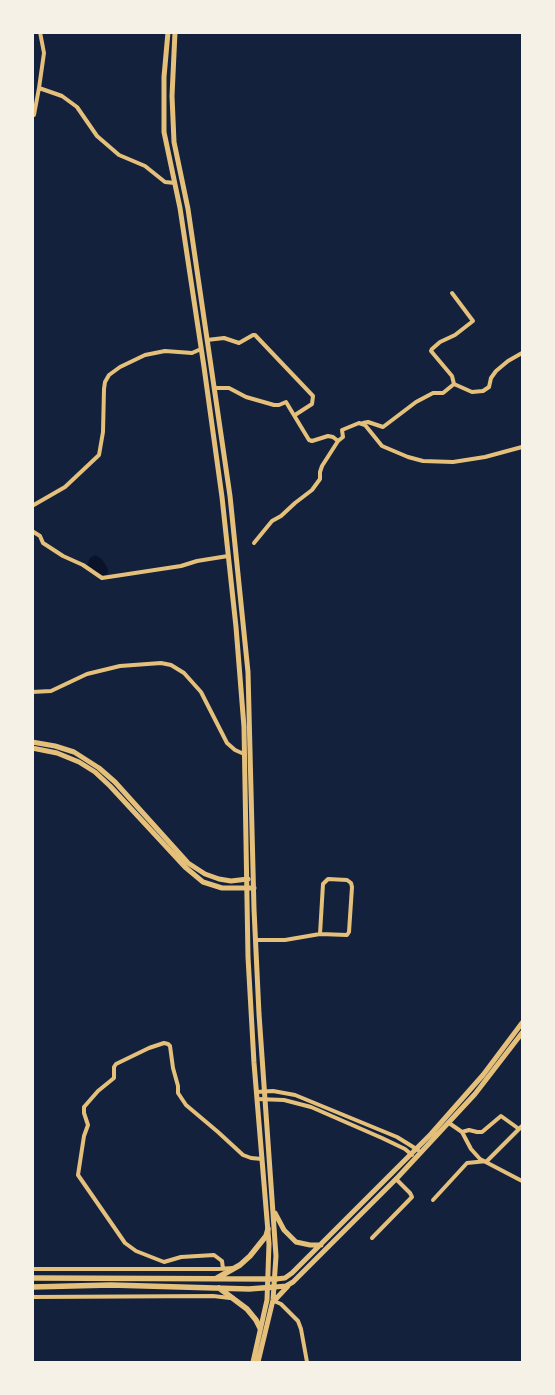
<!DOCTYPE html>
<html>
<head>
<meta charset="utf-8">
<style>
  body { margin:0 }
  #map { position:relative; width:555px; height:1395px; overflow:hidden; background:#14213d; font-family:Rubik,sans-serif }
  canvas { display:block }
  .frame { position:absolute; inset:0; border:34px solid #f6f1e7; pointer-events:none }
</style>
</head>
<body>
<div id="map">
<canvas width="555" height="1395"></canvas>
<div class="frame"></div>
</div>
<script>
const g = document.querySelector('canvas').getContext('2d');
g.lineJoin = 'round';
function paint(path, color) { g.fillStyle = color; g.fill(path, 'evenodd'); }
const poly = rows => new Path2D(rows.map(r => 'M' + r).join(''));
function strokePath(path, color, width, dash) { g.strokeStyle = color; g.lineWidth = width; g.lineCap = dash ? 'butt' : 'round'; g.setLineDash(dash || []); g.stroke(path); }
paint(poly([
  [95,555,102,559,108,569,108,572,106,576,99,574,87,565,90,558]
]), '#0b132b');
strokePath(poly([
  [40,32,44,53,39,88,62,96,77,107,97,136,119,155,145,166,165,182,175,183],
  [34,115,39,88],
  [452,293,473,321,455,335,440,342,432,349,431,351,452,376,454,384],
  [207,340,224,338,239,343,253,335,255,335,313,396,312,404,295,415],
  [215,388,229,388,246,397,274,405,279,405,286,402,309,440,312,441,328,436,333,437,338,441],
  [363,423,368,422,383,427,416,402,433,393,443,393,454,384,472,392,483,391,489,387,491,378,496,371,508,361,522,353],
  [32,506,65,487,99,455,103,432,104,389,105,382,109,375,120,367,145,355,165,351,192,353,201,349],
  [32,531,40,536,43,543,63,556,83,565,102,578,181,566,197,561,228,556],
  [254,543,272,521,281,516,295,503,312,490,320,479,320,472,322,466,338,441,343,437,342,430,359,423,365,425,382,446,408,457,423,461,453,462,485,457,522,447],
  [32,692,51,691,87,674,120,666,161,663,171,665,184,673,201,692,227,743,235,750,244,754],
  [256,940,285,940,320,934,347,935,349,932,352,887,351,883,347,880,328,879,323,884,320,934],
  [256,1092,273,1091,295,1095,397,1137,418,1150],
  [257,1099,284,1100,311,1107,382,1138,405,1149,412,1155],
  [449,1123,462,1132,471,1149,480,1159,522,1181],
  [462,1132,469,1130,477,1132,482,1132,501,1116,519,1129],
  [433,1200,467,1163,487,1161,522,1126],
  [372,1238,412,1197,410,1193,396,1179],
  [32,1269,218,1269,233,1268],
  [223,1269,222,1261,214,1255,181,1257,164,1262,136,1251,125,1243,78,1175,84,1136,88,1125,84,1113,84,1107,98,1091,114,1078,114,1067,116,1064,149,1048,164,1043,168,1044,170,1046,173,1068,178,1086,178,1093,186,1105,218,1132,243,1155,251,1158,262,1159],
  [32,1297,213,1296,230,1298],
  [274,1301,281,1304,298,1321,301,1329,307,1362]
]), '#e5c07b', 4);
strokePath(poly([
  [168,32,164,77,164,132,180,208,204,367,222,497,236,627,244,727,248,957,254,1063,269,1244,267,1300,253,1362],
  [175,32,172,96,174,142,188,209,230,496,248,672,254,909,259,1014,276,1256,273,1300,258,1362],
  [32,742,55,746,74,752,99,768,115,782,188,863,205,874,219,879,231,881,248,879],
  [32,748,57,753,79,762,95,772,110,786,185,867,203,882,222,888,254,888],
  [275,1213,284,1230,296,1242,310,1245,321,1245],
  [276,1279,285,1278,292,1273,431,1134,483,1075,522,1023],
  [275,1287,286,1286,293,1282,398,1177,475,1094,522,1033],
  [273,1302,288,1286]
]), '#e5c07b', 5);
strokePath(poly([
  [32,1278,276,1279],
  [217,1278,240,1265,250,1256,266,1236,268,1229],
  [32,1287,111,1285,249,1289,275,1287],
  [219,1288,247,1309,256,1320,260,1328]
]), '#e5c07b', 5.5);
</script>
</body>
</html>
